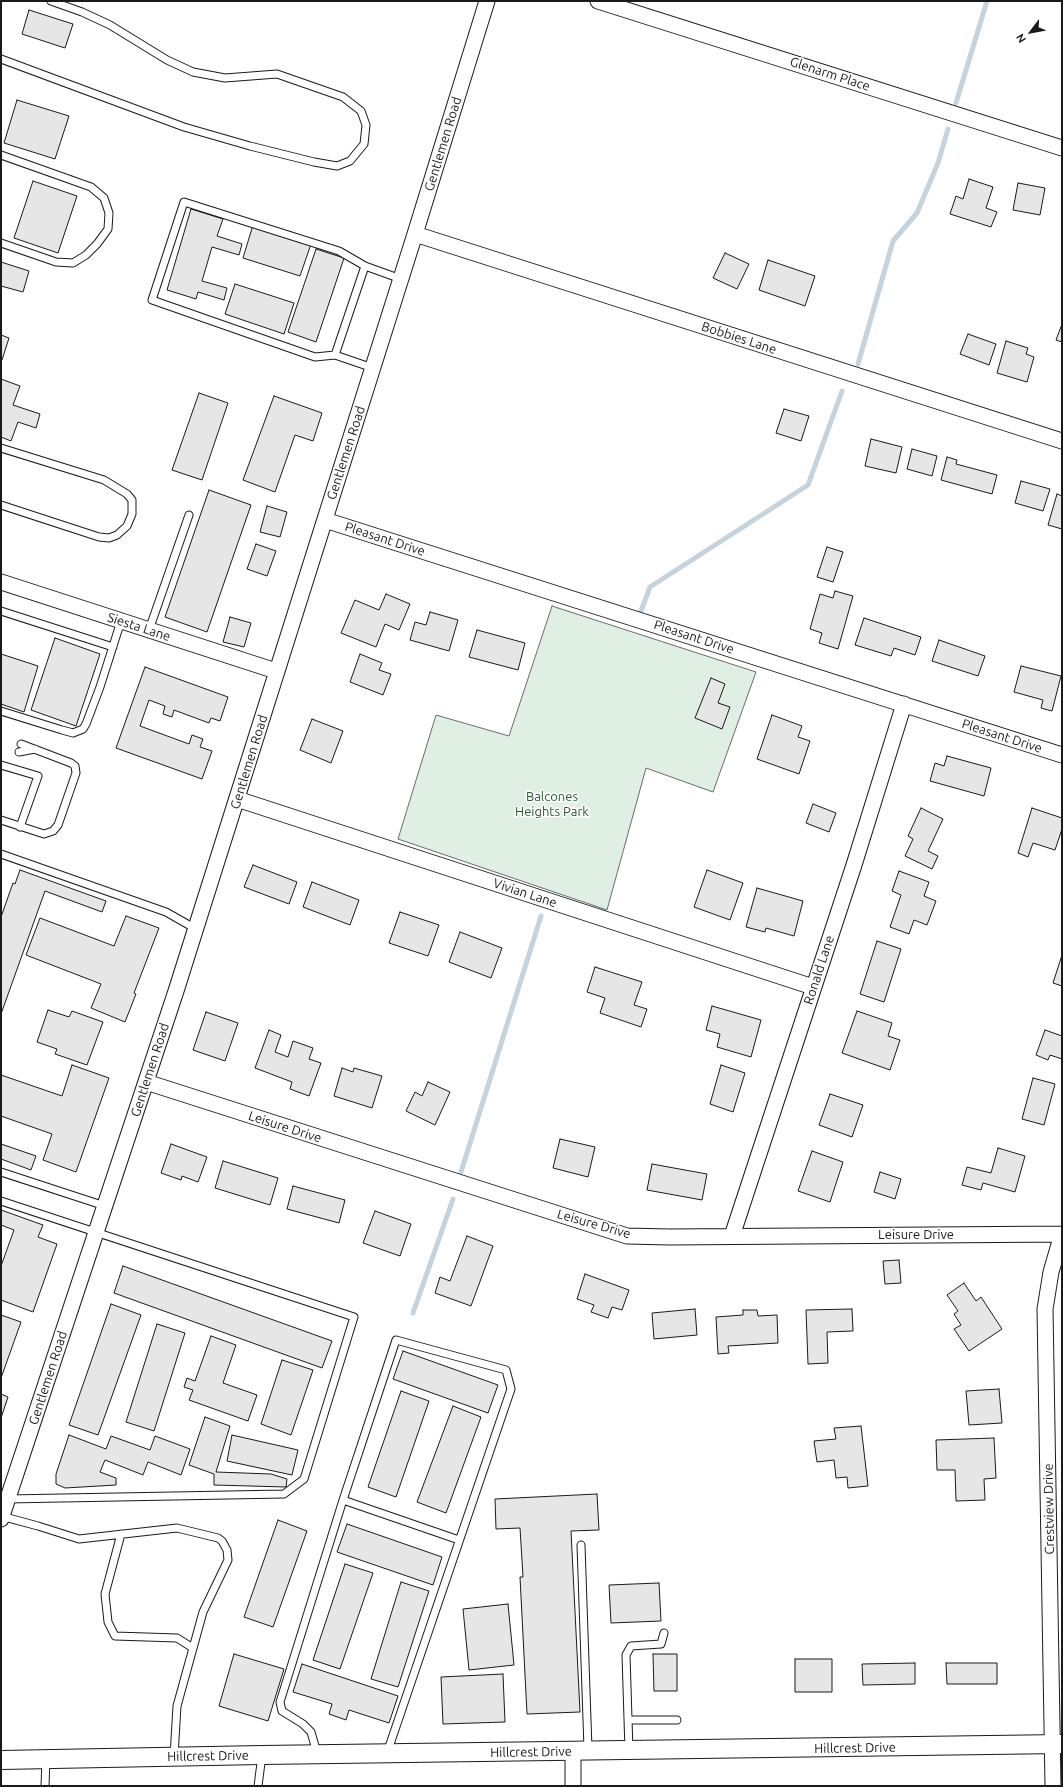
<!DOCTYPE html>
<html>
<head>
<meta charset="utf-8">
<style>
  body { margin:0 }
  #map { position:relative; width:1063px; height:1787px; overflow:hidden; background:#fff; font-family:Ubuntu,sans-serif }
  canvas { display:block }
  .frame { position:absolute; inset:0; border:2px solid #1a1a1a; pointer-events:none }
  .north { position:absolute; left:1011px; top:12px; width:40px; height:40px; -webkit-text-stroke:3px #fff; paint-order:stroke; rotate:238deg; font-size:11px; font-weight:700; line-height:16px; text-align:center; color:#1a1a1a }
  .north::after { content:''; display:block; margin:auto; width:14px; height:18px; background:#1a1a1a; clip-path:polygon(50% 0,100% 100%,50% 72%,0 100%) }
</style>
</head>
<body>
<div id="map">
<canvas width="1063" height="1787"></canvas>
<div class="frame"></div>
<div class="north">N</div>
</div>
<script>
const g = document.querySelector('canvas').getContext('2d');
g.lineJoin = 'round';
function paint(path, color) { g.fillStyle = color; g.fill(path, 'evenodd'); }
const poly = rows => new Path2D(rows.map(r => 'M' + r).join(''));
function strokePath(path, color, width, dash) { g.strokeStyle = color; g.lineWidth = width; g.lineCap = dash ? 'butt' : 'round'; g.setLineDash(dash || []); g.stroke(path); }
function label(font, color, halo, rows, align = 'center') {
  g.font = font + ' Ubuntu,sans-serif'; g.lineWidth = 3; g.setLineDash([]); g.textBaseline = 'middle'; g.strokeStyle = halo; g.fillStyle = color; for (const [text, x, y, turn = 0] of rows) {
    g.save(); g.translate(x, y); g.rotate((+turn || 0) * Math.PI / 180); g.textAlign = isNaN(turn) ? turn : align; if (halo) g.strokeText(text, 0, 0); g.fillText(text, 0, 0); g.restore();
  }
}
const green = poly([
  [552,606,756,672,713,792,646,768,607,910,398,839,436,715,509,736,552,606]
]);
paint(green, '#e0efe3');
strokePath(green, '#6a6a6a', 1);
strokePath(poly([
  [956,103,987,1],
  [858,364,893,241,917,213,938,163,948,129],
  [641,611,650,587,808,485,842,391],
  [461,1172,541,916],
  [413,1313,453,1199]
]), '#c6d2dc', 5);
const building = poly([
  [29,10,73,24,65,48,22,34,29,10],
  [17,100,69,116,55,159,4,143,17,100],
  [969,179,993,187,986,208,997,212,991,227,950,214,956,196,963,199,969,179],
  [33,181,77,196,58,253,14,238,33,181],
  [1018,183,1045,188,1040,215,1013,210,1018,183],
  [191,209,223,219,217,236,242,244,239,255,212,247,202,281,227,288,224,300,198,292,196,299,167,290,191,209],
  [253,225,311,244,300,276,243,258,253,225],
  [316,249,344,258,316,342,288,332,316,249],
  [725,253,749,264,737,289,713,278,725,253],
  [768,260,815,276,805,306,759,290,768,260],
  [1,262,29,271,23,292,1,286,1,262],
  [235,284,294,303,284,334,225,314,235,284],
  [1062,324,1062,342,1056,340,1062,324],
  [968,334,996,344,989,365,960,354,968,334],
  [1,335,9,338,2,360,1,360,1,335],
  [1006,341,1028,348,1026,354,1034,357,1027,382,997,373,1006,341],
  [1,379,20,386,13,405,40,414,36,428,18,422,11,441,1,437,1,379],
  [199,393,228,403,202,480,172,470,199,393],
  [274,396,322,413,313,441,295,435,275,492,243,480,274,396],
  [784,409,809,416,801,441,776,433,784,409],
  [871,439,902,447,896,473,865,466,871,439],
  [912,449,937,456,932,476,907,469,912,449],
  [947,457,957,460,956,464,997,475,992,494,941,480,947,457],
  [1021,481,1050,489,1043,511,1015,503,1021,481],
  [209,490,251,505,207,632,165,617,209,490],
  [1057,494,1062,496,1062,529,1048,525,1057,494],
  [267,506,287,512,280,537,260,532,267,506],
  [256,544,276,551,267,576,247,569,256,544],
  [827,547,843,552,833,582,817,577,827,547],
  [835,591,853,596,838,649,819,643,822,633,810,629,820,594,833,598,835,591],
  [386,594,410,604,399,630,385,624,376,647,341,633,355,600,379,610,386,594],
  [430,612,458,620,449,651,410,640,415,622,426,625,430,612],
  [230,617,251,623,244,647,223,642,230,617],
  [864,618,921,637,915,655,894,648,891,656,855,645,864,618],
  [477,630,525,643,518,670,469,657,477,630],
  [55,638,100,654,76,726,31,710,55,638],
  [939,640,985,656,978,676,932,661,939,640],
  [1,654,38,666,24,712,1,704,1,654],
  [360,654,382,663,379,670,391,674,383,695,350,682,360,654],
  [1021,666,1061,676,1052,711,1041,708,1043,700,1014,692,1021,666],
  [145,667,228,697,220,721,211,718,209,723,174,710,172,717,163,714,165,706,149,700,140,726,189,744,192,735,203,739,200,747,212,751,202,779,116,748,145,667],
  [711,678,725,684,718,703,730,707,722,729,695,718,711,678],
  [772,715,802,726,798,737,810,741,799,774,757,759,772,715],
  [312,719,343,731,331,763,300,750,312,719],
  [947,756,991,768,984,796,930,781,935,763,944,766,947,756],
  [813,804,836,813,829,832,806,823,813,804],
  [921,808,943,819,928,851,938,856,932,869,905,856,913,839,908,836,921,808],
  [1032,808,1062,818,1062,829,1055,850,1033,843,1028,857,1018,853,1032,808],
  [253,865,297,882,289,904,244,887,253,865],
  [20,870,106,901,102,912,45,891,1,1014,1,917,13,883,15,884,20,870],
  [707,870,743,883,730,920,694,907,707,870],
  [899,871,929,882,924,896,936,901,927,925,914,920,909,934,890,927,901,895,892,891,899,871],
  [312,882,359,900,350,925,303,907,312,882],
  [757,888,803,901,794,936,766,928,765,932,746,927,757,888],
  [400,912,439,925,428,956,389,943,400,912],
  [126,916,159,928,134,993,136,994,125,1022,91,1008,101,984,26,955,40,918,114,946,126,916],
  [460,932,502,948,491,978,449,962,460,932],
  [877,941,901,949,884,1002,860,994,877,941],
  [1062,955,1062,986,1053,983,1062,955],
  [595,967,642,982,634,1005,647,1009,641,1027,600,1013,605,998,587,992,595,967],
  [712,1006,761,1020,751,1057,717,1047,720,1034,706,1030,712,1006],
  [48,1010,69,1017,72,1011,103,1022,87,1065,55,1054,57,1049,37,1042,48,1010],
  [857,1011,892,1023,888,1036,900,1040,890,1070,842,1053,857,1011],
  [206,1012,238,1023,225,1061,193,1050,206,1012],
  [269,1030,281,1035,275,1052,288,1057,293,1041,313,1048,309,1059,321,1063,309,1096,290,1089,292,1082,255,1068,269,1030],
  [1045,1030,1062,1036,1062,1059,1050,1055,1048,1060,1036,1055,1045,1030],
  [72,1065,109,1078,76,1172,43,1160,52,1134,1,1116,1,1075,62,1096,72,1065],
  [721,1065,745,1073,733,1112,710,1104,721,1065],
  [342,1068,353,1072,354,1068,382,1076,372,1108,334,1096,342,1068],
  [1033,1078,1055,1084,1044,1125,1022,1119,1033,1078],
  [428,1082,450,1092,435,1125,406,1111,415,1092,422,1096,428,1082],
  [830,1094,863,1105,852,1137,819,1125,830,1094],
  [560,1139,595,1147,588,1177,553,1168,560,1139],
  [1,1144,36,1156,31,1170,1,1159,1,1144],
  [171,1144,207,1157,198,1182,182,1176,181,1180,161,1173,171,1144],
  [998,1148,1025,1156,1015,1192,983,1183,981,1190,962,1185,967,1167,991,1173,998,1148],
  [812,1151,843,1162,830,1202,798,1191,812,1151],
  [223,1161,278,1178,270,1205,215,1188,223,1161],
  [652,1164,707,1174,702,1200,647,1190,652,1164],
  [880,1172,901,1179,895,1199,874,1192,880,1172],
  [293,1186,345,1200,339,1223,287,1209,293,1186],
  [1,1210,43,1225,38,1237,57,1244,33,1312,1,1300,1,1266,14,1230,1,1225,1,1210],
  [375,1211,411,1224,400,1256,363,1243,375,1211],
  [467,1236,493,1246,471,1306,435,1293,440,1277,450,1281,467,1236],
  [899,1260,901,1283,885,1284,883,1261,899,1260],
  [123,1266,332,1341,322,1368,114,1293,123,1266],
  [585,1274,629,1290,622,1310,612,1307,608,1318,591,1312,594,1305,577,1299,585,1274],
  [964,1283,976,1301,981,1297,1002,1329,969,1351,954,1329,961,1325,954,1314,958,1311,947,1295,964,1283],
  [111,1304,141,1315,98,1435,69,1425,111,1304],
  [695,1309,697,1335,654,1339,652,1313,695,1309],
  [852,1309,853,1331,827,1332,828,1363,808,1364,806,1310,852,1309],
  [743,1310,757,1310,758,1316,777,1315,778,1343,728,1346,729,1353,718,1354,716,1317,743,1315,743,1310],
  [1,1315,21,1322,1,1378,1,1315],
  [157,1324,185,1333,154,1431,126,1422,157,1324],
  [211,1336,236,1345,223,1383,257,1395,248,1421,189,1400,193,1390,184,1387,187,1378,195,1381,211,1336],
  [403,1351,498,1385,488,1413,393,1379,403,1351],
  [282,1360,313,1370,291,1435,261,1424,282,1360],
  [999,1389,1002,1423,969,1425,966,1391,999,1389],
  [401,1391,429,1401,396,1497,368,1487,401,1391],
  [1,1394,8,1397,1,1418,1,1394],
  [453,1406,481,1417,446,1513,417,1502,453,1406],
  [205,1417,230,1426,216,1472,271,1474,287,1479,286,1487,214,1485,214,1474,189,1465,205,1417],
  [861,1426,868,1486,848,1488,847,1477,836,1478,834,1460,817,1462,814,1441,836,1439,834,1428,861,1426],
  [69,1435,106,1449,111,1436,150,1450,155,1436,190,1449,181,1475,148,1462,143,1475,105,1460,100,1472,116,1478,116,1485,65,1488,56,1484,56,1474,69,1435],
  [232,1435,298,1450,292,1475,227,1461,232,1435],
  [994,1438,996,1478,984,1479,985,1500,956,1501,955,1470,937,1470,936,1440,994,1438],
  [597,1494,599,1530,571,1531,580,1712,527,1714,520,1577,523,1577,520,1528,496,1529,495,1499,597,1494],
  [278,1520,307,1531,273,1627,244,1617,278,1520],
  [347,1524,442,1557,433,1585,337,1552,347,1524],
  [345,1564,373,1573,340,1669,313,1660,345,1564],
  [401,1582,429,1591,398,1687,371,1679,401,1582],
  [659,1583,661,1621,611,1623,609,1585,659,1583],
  [508,1604,514,1665,469,1670,463,1609,508,1604],
  [234,1654,284,1669,268,1721,219,1706,234,1654],
  [653,1654,677,1654,677,1691,654,1691,653,1654],
  [795,1659,832,1659,832,1692,795,1692,795,1659],
  [915,1663,915,1684,863,1685,862,1664,915,1663],
  [946,1663,997,1663,997,1684,947,1684,946,1663],
  [302,1664,398,1696,389,1723,349,1710,346,1720,329,1714,332,1704,293,1692,302,1664],
  [503,1674,505,1722,443,1724,441,1677,503,1674]
]);
paint(building, '#e6e6e6');
strokePath(building, '#1a1a1a', 1);
const service = poly([
  [1,59,184,127,250,146,314,162,337,166,350,161,364,144,366,125,361,111,343,97,277,74,225,78,193,72,167,60,110,25,82,12,51,1],
  [1,155,91,187,104,198,109,213,108,229,97,244,86,255,73,263,56,262,1,243],
  [335,355,315,357,152,300,184,202,339,251,365,266],
  [373,368,335,355,365,266,401,279],
  [1,448,104,480,127,494,132,500,132,514,127,526,117,535,109,538,99,537,1,505],
  [1,611,113,647],
  [149,630,189,515],
  [1,711,62,730,73,733,83,729,86,724,100,687,121,621],
  [19,752,35,749],
  [1,765,38,776,20,827],
  [1,820,44,834,53,831,58,825,76,773,75,766,71,763,21,744],
  [1,854,166,912,196,929],
  [1,1172,105,1206],
  [1,1201,354,1317,304,1479,284,1494,7,1499],
  [343,1500,459,1540],
  [1,1516,38,1526,79,1539,177,1528,218,1538,222,1541,227,1550,228,1560,203,1612,177,1706,174,1756],
  [121,1534,105,1594,108,1622,115,1636,177,1638,193,1648],
  [581,1545,588,1749],
  [629,1720,677,1720],
  [629,1751,626,1655,631,1646,661,1644,664,1633],
  [317,1753,311,1732,303,1724,282,1711,280,1702,343,1500,396,1340,506,1370,511,1389,387,1753],
  [45,1786,46,1759],
  [258,1786,262,1755]
]);
const minor = poly([
  [598,1,1062,148],
  [415,234,1062,441],
  [325,520,1062,755],
  [1,582,276,671],
  [237,799,813,987],
  [146,1082,627,1236,669,1237,1062,1234],
  [732,1236,854,865,904,704],
  [1,1519,176,991,415,234,487,1],
  [573,1752,573,1786],
  [1053,1786,1045,1309,1051,1272,1062,1234]
]);
const tertiary = poly([
  [1,1760,262,1755,1062,1744]
]);
strokePath(service, '#1a1a1a', 9);
strokePath(minor, '#1a1a1a', 17);
strokePath(tertiary, '#1a1a1a', 20);
strokePath(service, '#fff', 7);
strokePath(minor, '#fff', 15);
strokePath(tertiary, '#fff', 18);
label('13px', '#1a1a1a', '#fff', [
  ["Glenarm Place",830,74,18],
  ["Gentlemen Road",443,144,-73],
  ["Bobbies Lane",739,338,18],
  ["Gentlemen Road",346,453,-72],
  ["Pleasant Drive",385,539,18],
  ["Siesta Lane",139,627,18],
  ["Pleasant Drive",694,637,18],
  ["Pleasant Drive",1002,736,18],
  ["Gentlemen Road",249,762,-73],
  ["Vivian Lane",525,893,18],
  ["Ronald Lane",819,970,-72],
  ["Gentlemen Road",150,1070,-72],
  ["Leisure Drive",285,1127,18],
  ["Leisure Drive",594,1224,16],
  ["Leisure Drive",916,1235],
  ["Gentlemen Road",48,1378,-72],
  ["Crestview Drive",1049,1509,-91],
  ["Hillcrest Drive",855,1748,-1],
  ["Hillcrest Drive",531,1752,-1],
  ["Hillcrest Drive",208,1756,-1]
]);
label('13px', '#2b5a34', '#fff', [
  ["Balcones",552,797],
  ["Heights Park",552,812]
]);
</script>
</body>
</html>
